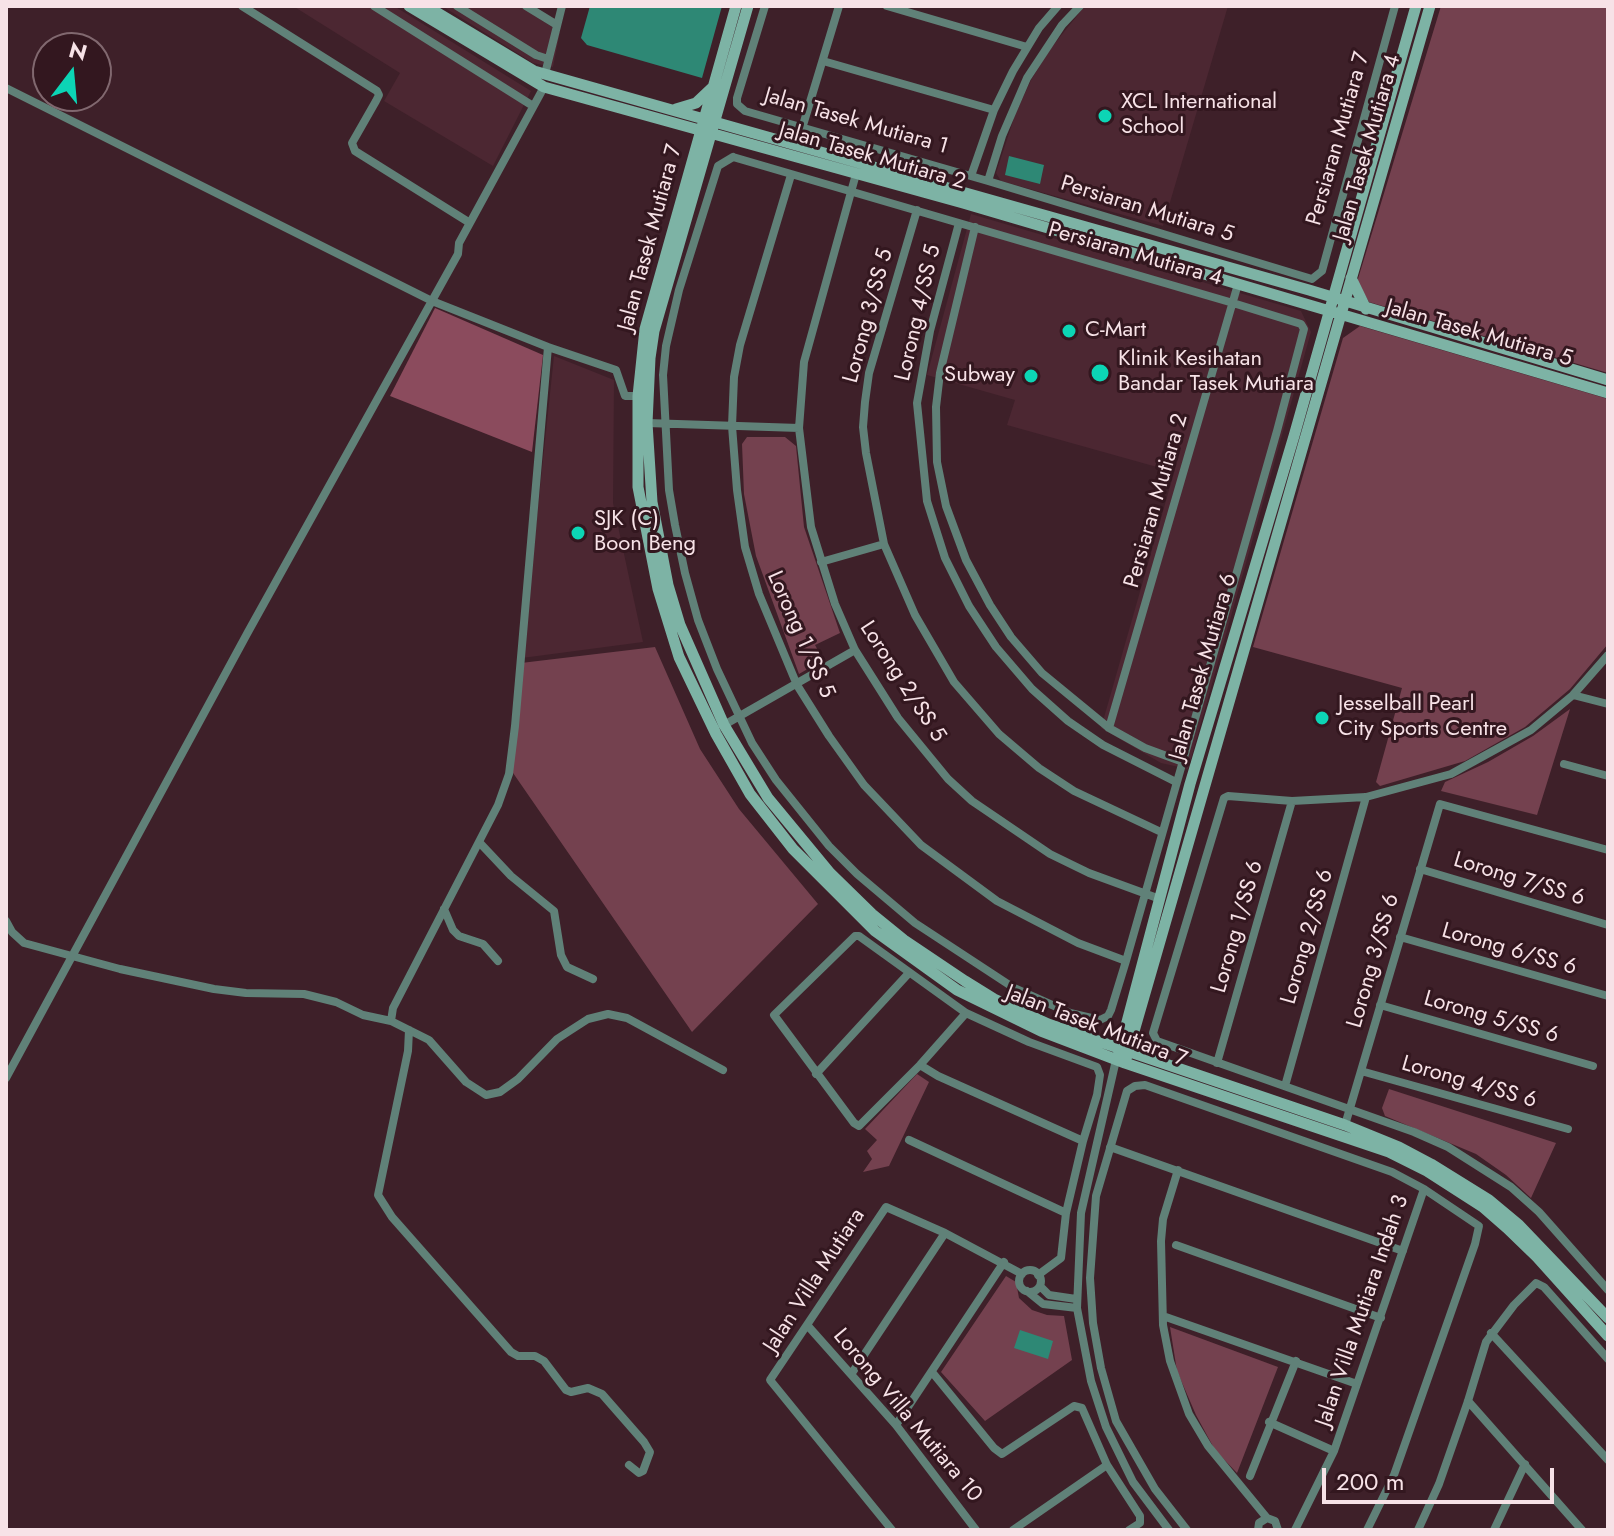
<!DOCTYPE html>
<html>
<head>
<meta charset="utf-8">
<style>
  body { margin:0 }
  #map { position:relative; width:1614px; height:1536px; overflow:hidden; background:#3e2029; font-family:Jost,sans-serif }
  canvas { display:block }
  .frame { position:absolute; inset:0; border:8px solid #f7e2e7; pointer-events:none }
  .north { position:absolute; left:32px; top:32px; width:80px; height:80px; box-sizing:border-box; background:#33171f; border:2px solid #81686f; border-radius:50%; rotate:16deg; font-size:22px; font-weight:700; line-height:32px; text-align:center; color:#f7e2e7 }
  .north::after { content:''; display:block; margin:auto; width:28px; height:36px; background:#0cd5b5; clip-path:polygon(50% 0,100% 100%,50% 72%,0 100%) }
  .scale { position:absolute; left:1322px; top:1468px; width:232px; height:36px; box-sizing:border-box; border:4px solid #f7e2e7; border-top:0; padding-left:10px; font-size:24px; line-height:28px; white-space:nowrap; color:#f7e2e7; -webkit-text-stroke:6px #33171f; paint-order:stroke }
</style>
</head>
<body>
<div id="map">
<canvas width="1614" height="1536"></canvas>
<div class="frame"></div>
<div class="north">N</div>
<div class="scale">200 m</div>
</div>
<script>
const g = document.querySelector('canvas').getContext('2d');
g.lineJoin = 'round';
function paint(path, color) { g.fillStyle = color; g.fill(path, 'evenodd'); }
const poly = rows => new Path2D(rows.map(r => 'M' + r).join(''));
function strokePath(path, color, width, dash) { g.strokeStyle = color; g.lineWidth = width; g.lineCap = dash ? 'butt' : 'round'; g.setLineDash(dash || []); g.stroke(path); }
function label(font, color, halo, rows, align = 'center') {
  g.font = font + ' Jost,sans-serif'; g.lineWidth = 6; g.setLineDash([]); g.textBaseline = 'middle'; g.strokeStyle = halo; g.fillStyle = color; for (const [text, x, y, turn = 0] of rows) {
    g.save(); g.translate(x, y); g.rotate((+turn || 0) * Math.PI / 180); g.textAlign = isNaN(turn) ? turn : align; if (halo) g.strokeText(text, 0, 0); g.fillText(text, 0, 0); g.restore();
  }
}
paint(poly([
  [293,6,394,6,531,91,493,166,384,101,400,73],
  [442,6,519,6,560,32,553,67,533,63],
  [1085,6,1228,6,1163,226,1001,181,996,173,1015,115,1031,80,1051,48],
  [971,214,1301,311,1311,332,1188,769,1161,763,1101,728,1181,448,1165,443,1157,467,1007,425,1015,400,927,375],
  [554,356,614,380,613,503,643,642,522,658]
]), '#4c2732');
paint(poly([
  [1441,6,1608,6,1608,373,1369,302,1357,282],
  [1360,326,1608,399,1608,644,1570,689,1525,727,1465,761,1380,786,1376,782,1402,688,1253,647,1343,338],
  [747,437,785,437,796,446,804,527,840,633,815,645,823,660,799,674,756,556,744,494,742,444],
  [655,647,700,749,739,809,818,904,692,1032,511,770,521,663],
  [1570,709,1537,815,1441,791,1445,782,1488,762,1533,736],
  [917,1074,929,1082,889,1166,863,1172,872,1159,867,1151,877,1140,865,1129],
  [1389,1089,1556,1143,1531,1198,1506,1175,1476,1154,1385,1116,1382,1108],
  [1006,1276,1016,1282,1019,1298,1032,1310,1047,1315,1064,1316,1072,1360,985,1421,941,1372],
  [1170,1327,1278,1367,1237,1473,1215,1450,1196,1415,1177,1371]
]), '#74414f');
paint(poly([
  [435,308,543,355,532,452,390,396]
]), '#8b4b5d');
paint(poly([
  [590,6,722,6,702,78,587,45,581,38],
  [1009,156,1044,165,1040,184,1005,175],
  [1020,1330,1053,1341,1048,1359,1014,1348]
]), '#2e8875');
strokePath(poly([
  [242,6,377,91,379,95,376,101,352,143,355,151,470,223],
  [374,6,533,106],
  [457,6,536,55,548,59],
  [526,6,557,25],
  [765,6,737,98,737,104,745,111,988,181,1312,279,1322,271,1395,6],
  [887,6,1027,47],
  [823,61,994,110],
  [545,74,562,6],
  [6,88,432,301,548,347,515,726,509,774,498,805,393,1008,391,1021],
  [797,145,839,6],
  [733,157,1233,303,1301,324,1304,329,1277,431,1126,961,1111,1010,1108,1016,1100,1020,1070,1013,1014,988,915,923,857,874,829,846,776,780,752,743,717,669,698,620,685,573,675,525,669,490,663,375,666,346,679,290,718,166,733,157],
  [856,174,804,362,799,428,811,527,835,604,855,650,898,718,948,779,972,801,1050,854,1089,873,1160,899],
  [791,175,740,345,734,377,732,426,737,490,745,547,759,594,797,685,829,736,864,785,921,845,997,901,1078,943,1126,961],
  [971,176,994,110,1013,71,1039,28,1058,6],
  [988,181,1002,136,1027,78,1062,25,1080,6],
  [917,210,869,373,865,402,863,427,866,453,884,544,915,615,954,682,999,734,1039,768,1074,791,1161,832],
  [959,223,930,331,917,403,927,501,945,558,969,606,996,647,1032,689,1068,721,1103,745,1176,782],
  [975,227,940,373,936,407,937,462,946,506,966,560,990,605,1011,637,1042,673,1109,728,1145,748,1183,762],
  [548,347,616,370,625,396,638,396],
  [647,423,799,428],
  [821,562,884,544],
  [1608,655,1573,695,1531,730,1451,774,1366,797,1292,801,1228,796,1224,798,1153,1033,1157,1041,1414,1132,1448,1147,1511,1187,1539,1212,1608,1290],
  [1573,695,1608,704],
  [724,725,855,650],
  [1109,728,1238,284],
  [1564,764,1608,776],
  [479,842,511,876,554,911,561,955,567,967,593,979],
  [1420,869,1608,925],
  [444,909,453,930,459,936,483,944,498,961],
  [6,921,12,932,24,943,120,969,214,989,246,993,304,994,336,1002,363,1015,391,1021,429,1040,466,1082,486,1095,500,1092,518,1079,557,1039,588,1019,608,1014,627,1018,723,1070],
  [1400,937,1608,996],
  [1380,1005,1593,1066],
  [966,1013,920,1065,859,1126,854,1123,774,1015,855,936,859,936,966,1013,1029,1042,1097,1067,1100,1075,1097,1095,1083,1141,1066,1213,1061,1258,1038,1275],
  [409,1030,408,1051,378,1195,392,1217,511,1352,518,1356,535,1356,544,1361,566,1390,571,1392,588,1388,602,1394,644,1442,650,1452,643,1471,639,1473,629,1465],
  [1116,1060,1081,1213,1077,1308,1091,1381,1106,1427,1133,1482,1169,1530],
  [1217,1063,1292,801],
  [920,1065,938,1076,1083,1141],
  [1361,1071,1568,1129],
  [816,1074,908,974],
  [6,1078,248,632,458,254,459,243,544,87],
  [1285,1086,1366,797],
  [1345,1125,1440,804,1608,850],
  [909,1140,1066,1213],
  [1110,1147,1403,1251],
  [1178,1170,1163,1219,1161,1241,1163,1325,1170,1361,1189,1414,1208,1446,1267,1518],
  [1176,1245,1381,1318],
  '1019 1281a11 11 0 1 1 22 0a11 11 0 1 1-22 0Z',
  [1040,1286,1049,1295,1076,1299],
  [1027,1291,1043,1304,1077,1308],
  [1163,1316,1357,1384],
  [808,1326,896,1425,976,1530],
  [1491,1333,1608,1460],
  [932,1372,994,1448,1002,1454,1074,1406,1082,1408,1107,1465,1140,1516,1140,1523,1129,1530],
  [852,1373,945,1233],
  [1468,1401,1582,1530],
  [1269,1422,1334,1451],
  [896,1425,1004,1262],
  [1250,1476,1296,1361],
  [892,1530,770,1380,886,1207,945,1233,1022,1274],
  [1013,1530,1107,1465],
  [1187,1530,1155,1489,1116,1421,1101,1368,1093,1323,1090,1278,1096,1196,1127,1091,1135,1086,1145,1085,1392,1172,1424,1189,1479,1226,1475,1244,1394,1475,1367,1530],
  [1258,1530,1259,1523,1267,1518,1275,1521,1278,1530],
  [1295,1530,1334,1451,1424,1189],
  [1418,1530,1439,1484,1468,1401,1486,1342,1514,1305,1536,1283,1544,1287,1608,1359],
  [1494,1530,1525,1464]
]), '#608178', 8);
strokePath(poly([
  [409,6,544,87,963,203,1608,393],
  [426,6,534,71,1309,290,1608,380],
  [736,6,645,329,638,396,638,487,658,589,679,657,716,734,750,794,793,849,875,931,957,990,1041,1031,1125,1063,1389,1152,1427,1171,1483,1207,1507,1228,1537,1257,1608,1336],
  [748,6,654,331,650,358,647,423,652,502,668,585,680,625,724,725,768,798,830,873,872,914,904,940,965,981,994,999,1048,1024,1345,1125,1399,1147,1431,1164,1489,1200,1519,1225,1608,1318],
  [676,109,696,103,714,86],
  [1351,278,1366,309],
  [1118,1056,1190,784,1294,436,1416,6],
  [1126,1059,1430,6]
]), '#7db3a5', 11);
for (const [x, y, r, color] of [
  [1105,116,8,"#0cd5b5"],
  [1069,331,8,"#0cd5b5"],
  [1100,373,10,"#0cd5b5"],
  [1031,376,8,"#0cd5b5"],
  [578,533,8,"#0cd5b5"],
  [1322,718,8,"#0cd5b5"]
]) { const dot = new Path2D(); dot.arc(x, y, r, 0, 2 * Math.PI); g.fillStyle = color; g.fill(dot); strokePath(dot, '#33171f', 3); }
label('22px', '#f7e2e7', '#33171f', [
  ["XCL International",1121,103],
  ["School",1121,128],
  ["C-Mart",1085,331],
  ["Klinik Kesihatan",1118,360],
  ["Bandar Tasek Mutiara",1118,385],
  ["Subway",1015,376,"right"],
  ["SJK (C)",594,520],
  ["Boon Beng",594,545],
  ["Jesselball Pearl",1338,705],
  ["City Sports Centre",1338,730]
], 'left');
label('22px', '#f7e2e7', '#33171f', [
  ["Jalan Tasek Mutiara 1",856,122,16],
  ["Persiaran Mutiara 7",1339,139,-74],
  ["Jalan Tasek Mutiara 4",1368,148,-74],
  ["Jalan Tasek Mutiara 2",872,157,16],
  ["Persiaran Mutiara 5",1147,210,17],
  ["Jalan Tasek Mutiara 7",651,238,-75],
  ["Persiaran Mutiara 4",1135,255,16],
  ["Lorong 4/SS 5",919,313,-77],
  ["Lorong 3/SS 5",869,316,-75],
  ["Jalan Tasek Mutiara 5",1479,334,16],
  ["Persiaran Mutiara 2",1157,501,-74],
  ["Lorong 1/SS 5",800,635,66],
  ["Jalan Tasek Mutiara 6",1204,667,-74],
  ["Lorong 2/SS 5",902,682,57],
  ["Lorong 7/SS 6",1519,880,17],
  ["Lorong 1/SS 6",1238,927,-74],
  ["Lorong 2/SS 6",1308,937,-74],
  ["Lorong 6/SS 6",1509,950,16],
  ["Lorong 3/SS 6",1374,961,-74],
  ["Lorong 5/SS 6",1491,1018,16],
  ["Jalan Tasek Mutiara 7",1096,1027,21],
  ["Lorong 4/SS 6",1469,1083,16],
  ["Jalan Villa Mutiara",815,1281,-57],
  ["Jalan Villa Mutiara Indah 3",1363,1311,-71],
  ["Lorong Villa Mutiara 10",907,1416,50]
]);
</script>
</body>
</html>
